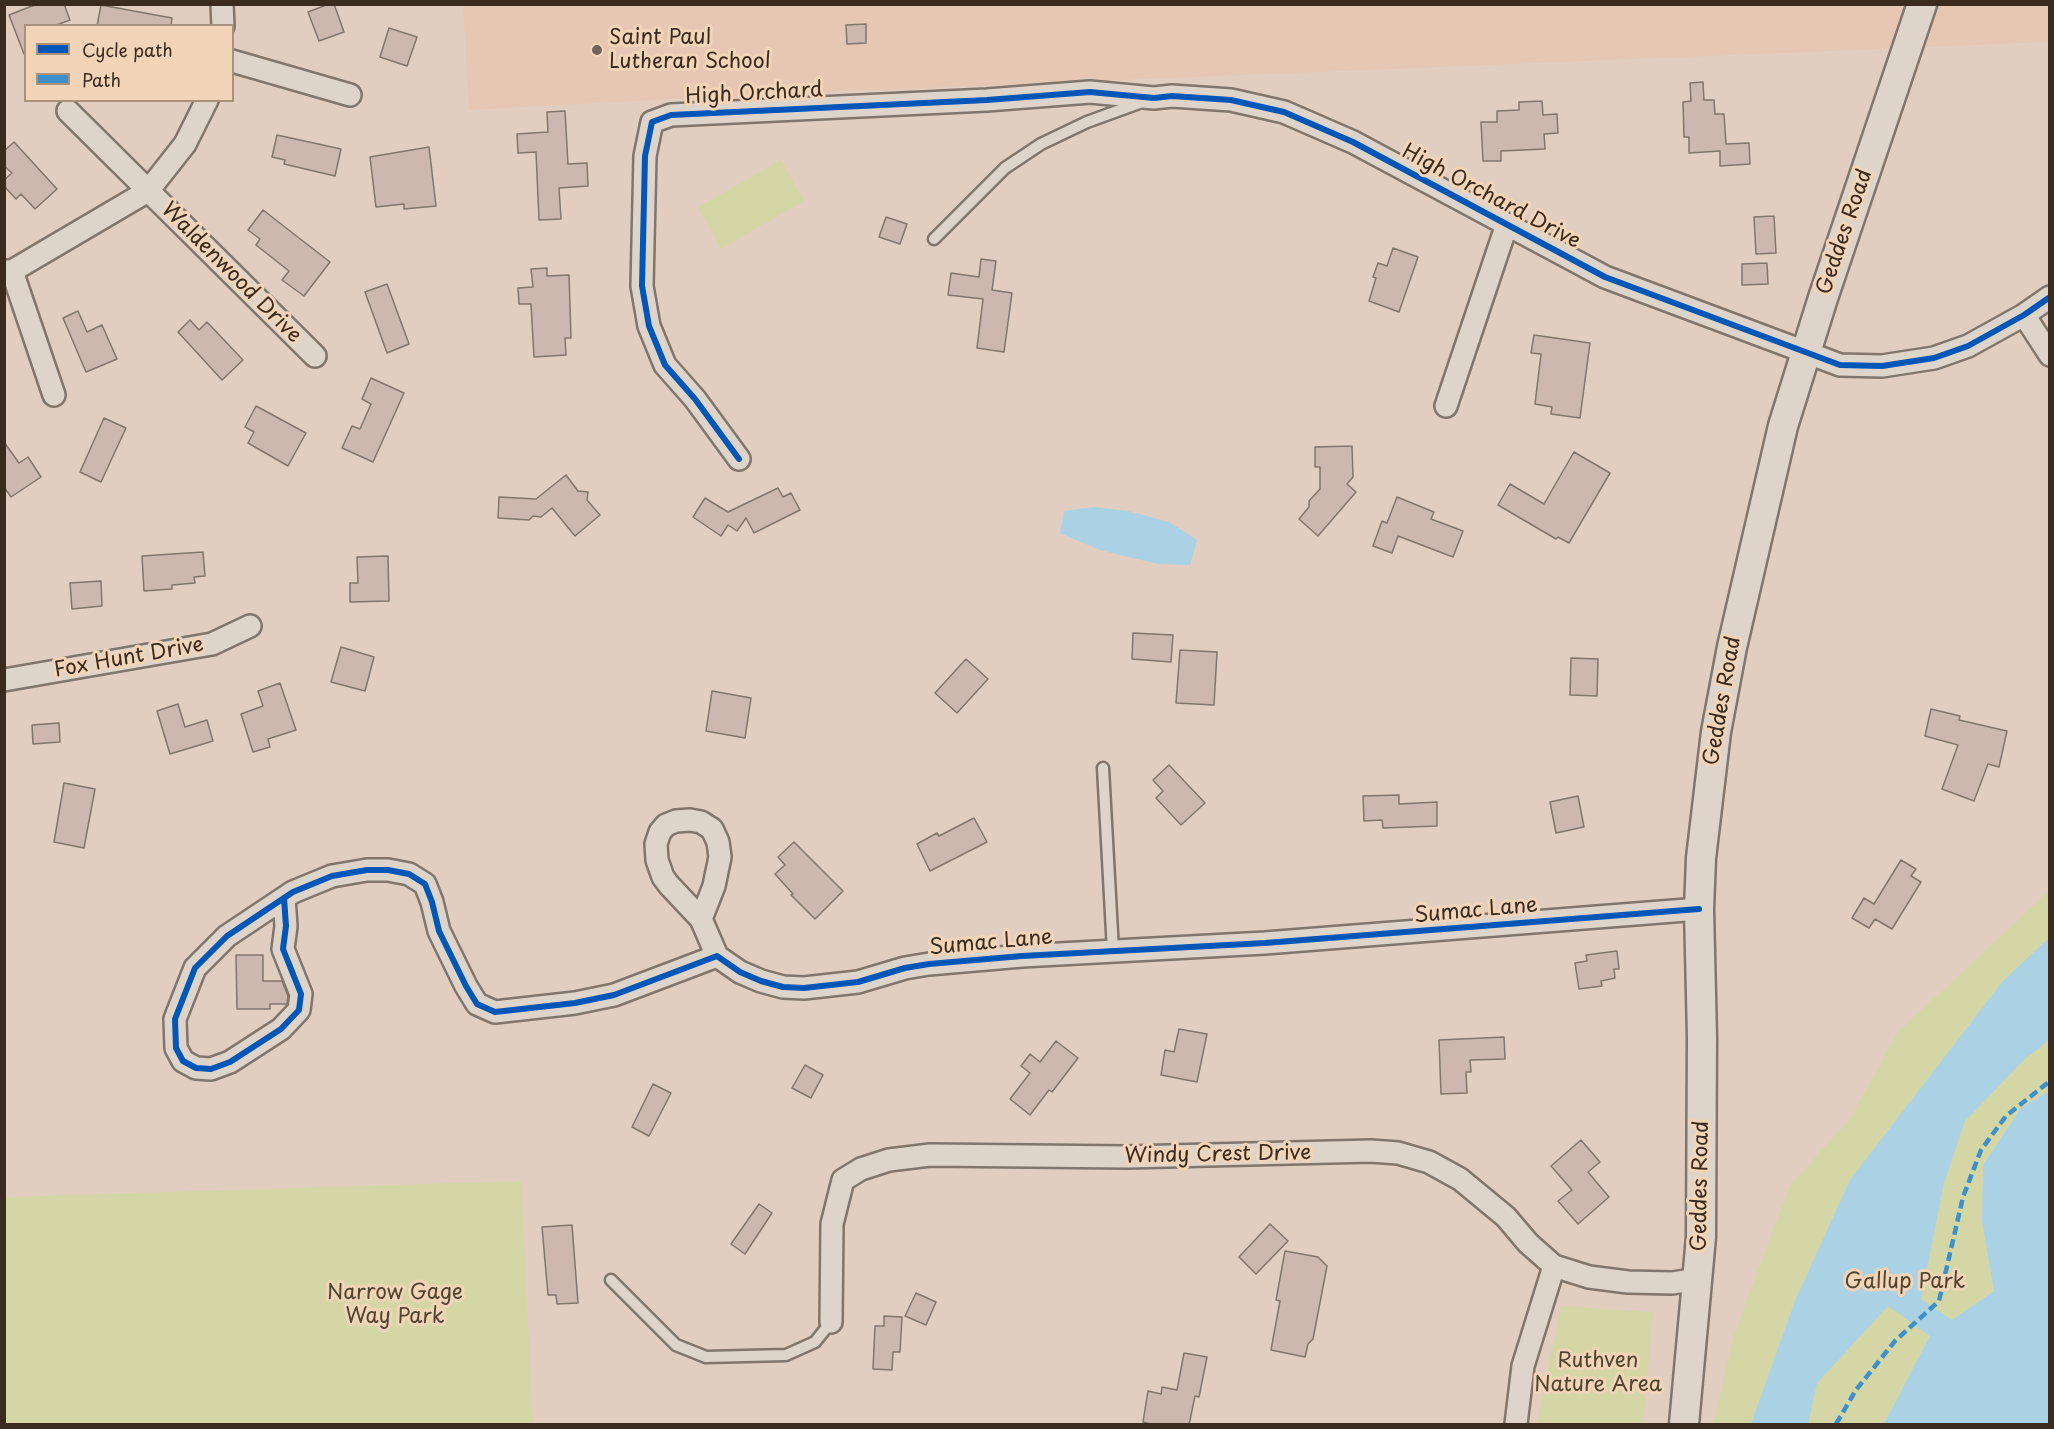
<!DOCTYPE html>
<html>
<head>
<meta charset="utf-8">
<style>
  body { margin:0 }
  #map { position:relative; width:2054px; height:1429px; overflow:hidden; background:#e1cec0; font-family:"Playpen Sans",sans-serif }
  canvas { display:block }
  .frame { position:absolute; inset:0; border:6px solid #3b2a1e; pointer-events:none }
  .legend { position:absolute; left:24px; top:24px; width:210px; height:78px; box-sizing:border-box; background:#f2d5b8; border:2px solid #a9917a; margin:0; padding:8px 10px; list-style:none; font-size:18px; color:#3b2a1e }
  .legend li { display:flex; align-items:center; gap:12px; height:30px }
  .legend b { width:30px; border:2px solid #a9917a }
</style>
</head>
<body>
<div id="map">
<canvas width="2054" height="1429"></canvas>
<div class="frame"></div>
<ul class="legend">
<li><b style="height:8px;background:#0057b8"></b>Cycle path</li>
<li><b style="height:8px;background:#3e90ca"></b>Path</li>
</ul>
</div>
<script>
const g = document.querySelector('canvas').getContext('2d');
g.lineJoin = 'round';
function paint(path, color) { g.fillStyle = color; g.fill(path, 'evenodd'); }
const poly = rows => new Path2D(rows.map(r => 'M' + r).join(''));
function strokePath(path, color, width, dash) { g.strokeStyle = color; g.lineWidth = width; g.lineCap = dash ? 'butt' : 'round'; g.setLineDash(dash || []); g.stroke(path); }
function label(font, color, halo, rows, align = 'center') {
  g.font = font + ' "Playpen Sans",sans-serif'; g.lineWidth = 6; g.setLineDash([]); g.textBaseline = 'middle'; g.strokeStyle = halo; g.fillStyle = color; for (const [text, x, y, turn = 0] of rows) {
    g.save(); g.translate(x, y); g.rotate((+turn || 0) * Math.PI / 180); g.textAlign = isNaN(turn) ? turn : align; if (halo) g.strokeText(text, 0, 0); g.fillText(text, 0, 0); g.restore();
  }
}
paint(poly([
  [2049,4,2050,42,730,96,469,110,463,5]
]), '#e6c7b4');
paint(poly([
  [781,160,804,201,721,249,698,207],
  [2049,891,2049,1424,1713,1424,1734,1335,1790,1185,1850,1119,1898,1032],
  [521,1181,533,1424,5,1424,5,1197],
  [1561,1306,1653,1312,1643,1424,1537,1424]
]), '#d4d6a6');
paint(poly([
  [1094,507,1128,511,1169,522,1197,540,1190,565,1158,564,1100,550,1060,533,1064,511],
  [2049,938,2049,1040,2024,1060,1965,1121,1944,1183,1921,1299,1952,1320,1994,1291,1982,1221,1983,1165,2021,1108,2049,1091,2049,1424,1884,1424,1930,1336,1888,1306,1817,1383,1808,1424,1751,1424,1795,1301,1850,1180,2003,981]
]), '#aad2e4');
const building = poly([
  [37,4,64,4,70,20,54,26,26,26,26,54,24,54,9,15,37,4],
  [329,4,334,4,344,32,319,41,308,12,329,4],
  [101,5,172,18,171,26,97,26,101,5],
  [866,24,866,43,847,44,846,25,866,24],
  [389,28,417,37,407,66,380,57,389,28],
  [1703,82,1704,100,1714,100,1715,114,1724,114,1726,144,1749,143,1750,164,1720,166,1720,151,1689,153,1689,137,1684,137,1683,102,1691,101,1690,83,1703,82],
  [1542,101,1543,115,1557,114,1558,133,1544,134,1545,149,1501,151,1501,161,1483,161,1481,122,1497,122,1497,111,1519,110,1519,102,1542,101],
  [565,111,568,164,587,163,588,186,559,188,561,219,539,220,536,152,518,153,517,134,548,132,547,112,565,111],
  [277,135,341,149,335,176,284,164,285,160,272,157,277,135],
  [14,142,57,189,35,209,21,194,16,199,4,186,4,180,12,173,4,166,4,151,14,142],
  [429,147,436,206,404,209,404,204,376,207,370,157,429,147],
  [263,210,330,262,304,296,282,280,289,271,256,245,260,239,248,230,263,210],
  [1774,216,1776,253,1756,254,1754,217,1774,216],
  [886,217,907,224,900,244,879,237,886,217],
  [1393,248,1418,257,1399,312,1369,301,1376,278,1373,277,1378,263,1387,266,1393,248],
  [981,259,996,261,992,290,1012,293,1004,352,977,348,983,299,948,295,951,273,979,277,981,259],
  [1767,263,1768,284,1742,285,1742,264,1767,263],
  [547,268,547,276,569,275,571,338,565,338,566,355,534,357,531,304,519,304,518,288,533,287,531,269,547,268],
  [387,284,409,344,387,353,365,292,387,284],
  [78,311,87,332,102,325,117,359,86,372,63,318,78,311],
  [190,320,199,330,207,322,243,360,222,380,178,332,190,320],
  [1534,335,1590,343,1580,418,1551,414,1552,407,1535,404,1541,354,1531,353,1534,335],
  [371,378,404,393,373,462,342,448,352,426,360,429,371,404,362,399,371,378],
  [256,406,306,433,288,466,248,443,254,432,245,427,256,406],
  [104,418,126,428,101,482,80,472,104,418],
  [4,442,19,463,28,457,41,477,11,497,4,487,4,442],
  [1352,446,1353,477,1347,484,1356,492,1318,536,1299,519,1309,507,1309,501,1320,489,1320,467,1315,467,1315,447,1352,446],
  [1574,452,1610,473,1569,543,1558,537,1556,539,1498,505,1510,484,1544,504,1574,452],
  [566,475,578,491,588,492,587,500,600,515,575,536,552,508,541,517,533,516,529,520,498,518,499,497,536,499,566,475],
  [778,488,783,497,791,493,800,510,754,533,746,518,737,531,728,525,721,536,693,517,705,498,728,512,778,488],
  [1397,497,1434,512,1431,519,1463,531,1453,557,1398,536,1392,553,1373,546,1382,521,1387,523,1397,497],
  [203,552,205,576,194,577,195,583,172,585,172,589,144,591,142,556,203,552],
  [388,556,389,601,350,602,350,583,358,583,357,557,388,556],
  [101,581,102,606,72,609,70,583,101,581],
  [1133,633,1173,635,1171,662,1132,659,1133,633],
  [341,647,374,657,365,691,331,682,341,647],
  [1180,650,1217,652,1214,705,1176,703,1180,650],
  [1571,658,1598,659,1597,696,1570,695,1571,658],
  [966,659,988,679,957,713,935,693,966,659],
  [280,683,296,730,268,739,270,747,253,752,241,714,263,706,258,691,280,683],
  [712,691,751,698,745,738,706,731,712,691],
  [178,704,185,727,207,720,213,741,170,754,157,711,178,704],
  [1931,709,1960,716,1959,720,2007,731,1999,767,1988,764,1974,801,1942,789,1958,745,1925,736,1931,709],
  [59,723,60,742,33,744,32,725,59,723],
  [1169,765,1205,803,1181,825,1156,798,1163,791,1153,780,1169,765],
  [64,783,95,789,84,848,54,842,64,783],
  [1399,795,1399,804,1437,802,1437,826,1383,828,1382,820,1364,821,1363,796,1399,795],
  [1578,796,1584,827,1556,833,1550,802,1578,796],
  [974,818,987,842,930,871,917,844,937,833,939,836,974,818],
  [794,842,843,891,815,919,791,895,793,894,775,874,785,865,778,857,794,842],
  [1901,860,1916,869,1911,876,1921,882,1892,929,1875,919,1869,928,1852,918,1864,898,1874,904,1901,860],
  [1617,951,1619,969,1614,969,1615,978,1601,981,1602,986,1579,989,1575,963,1587,961,1586,955,1617,951],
  [236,955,263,955,263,981,282,981,288,996,287,1004,270,1004,270,1009,237,1009,236,955],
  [1179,1029,1207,1034,1197,1082,1161,1075,1165,1050,1174,1052,1179,1029],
  [1504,1037,1505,1059,1470,1060,1471,1072,1466,1072,1467,1093,1441,1094,1439,1040,1504,1037],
  [1056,1041,1078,1058,1052,1092,1049,1090,1030,1115,1010,1099,1030,1073,1021,1066,1030,1054,1040,1062,1056,1041],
  [805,1065,823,1075,811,1098,792,1088,805,1065],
  [653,1084,671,1093,649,1136,632,1127,653,1084],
  [1581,1140,1600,1162,1588,1172,1609,1197,1578,1224,1558,1201,1572,1190,1551,1166,1581,1140],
  [759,1204,772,1213,745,1254,731,1244,759,1204],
  [1270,1224,1288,1241,1256,1274,1239,1257,1270,1224],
  [572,1225,578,1303,557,1304,556,1295,548,1295,542,1227,572,1225],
  [1285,1251,1318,1257,1327,1266,1313,1339,1308,1344,1305,1357,1271,1350,1280,1301,1276,1300,1285,1251],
  [916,1293,936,1302,926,1325,905,1316,916,1293],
  [884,1316,902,1317,900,1352,893,1352,892,1370,873,1369,875,1326,884,1326,884,1316],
  [1184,1353,1207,1357,1199,1397,1195,1396,1189,1425,1155,1425,1143,1422,1148,1391,1161,1394,1162,1387,1177,1390,1184,1353]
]);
paint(building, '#ccb8af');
strokePath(building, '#81756c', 1.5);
const service = poly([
  [934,239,1005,168,1041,144,1087,122,1142,102],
  [1103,768,1113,951],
  [611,1280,676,1345,706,1357,786,1355,815,1342,831,1322]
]);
const minor = poly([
  [222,4,223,26],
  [232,61,350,95],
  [68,111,315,356],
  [4,271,12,271,148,191,185,144,207,100],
  [12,271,54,395],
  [2024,315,2050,355],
  [1446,406,1507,224],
  [739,459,695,399,665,365,649,326,642,286,645,156,652,122,671,115,987,100,1090,92,1154,98,1172,96,1231,100,1284,112,1353,142,1605,277,1840,365,1882,366,1934,358,1968,346,2024,315,2050,297],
  [4,680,212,644,250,626],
  [690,820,701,822,712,829,718,842,720,857,714,886,701,919,669,885,663,877,657,860,656,844,660,832,666,825,676,821,690,820],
  [284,898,286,926,283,949,301,994,299,1010,281,1029,230,1062,211,1069,196,1068,183,1061,176,1048,175,1019,195,968,227,936,293,892,332,876,367,870,388,870,409,874,425,884,432,902,439,931,466,986,477,1004,495,1012,575,1003,614,995,717,956,740,972,761,981,783,987,804,988,858,982,905,968,929,964,1022,956,1265,943,1699,909],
  [701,919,717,956],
  [831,1322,832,1224,843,1180,861,1169,889,1160,930,1155,1128,1157,1371,1151,1398,1153,1429,1162,1460,1179,1506,1217,1528,1243,1554,1266,1589,1277,1628,1282,1672,1283,1699,1279],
  [1516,1424,1523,1366,1554,1266]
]);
const secondary = poly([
  [1684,1424,1701,1237,1702,1038,1699,909,1701,858,1716,732,1732,647,1783,426,1823,298,1922,4]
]);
strokePath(service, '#81756c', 15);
strokePath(minor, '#81756c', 26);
strokePath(secondary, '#81756c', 33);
strokePath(service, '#dfd4c9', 10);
strokePath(minor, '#dfd4c9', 21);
strokePath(secondary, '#dfd4c9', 28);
strokePath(poly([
  [1836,1424,1856,1390,1895,1341,1939,1301,1963,1197,1981,1150,2006,1116,2050,1081]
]), '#3e90ca', 4.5, [9, 4.5]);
strokePath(poly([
  [739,459,695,399,665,365,649,326,642,286,645,156,652,122,671,115,987,100,1090,92,1154,98,1172,96,1231,100,1284,112,1353,142,1605,277,1840,365,1882,366,1934,358,1968,346,2024,315,2050,297],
  [284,898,286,926,283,949,301,994,299,1010,281,1029,230,1062,211,1069,196,1068,183,1061,176,1048,175,1019,195,968,227,936,293,892,332,876,367,870,388,870,409,874,425,884,432,902,439,931,466,986,477,1004,495,1012,575,1003,614,995,717,956,740,972,761,981,783,987,804,988,858,982,905,968,929,964,1022,956,1265,943,1699,909]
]), '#0057b8', 6);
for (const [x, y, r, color] of [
  [597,50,6,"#756357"]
]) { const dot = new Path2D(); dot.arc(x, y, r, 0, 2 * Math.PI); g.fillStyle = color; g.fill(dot); strokePath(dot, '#f2d5b8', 2); }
label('21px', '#3b2a1e', '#f2d5b8', [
  ["Saint Paul",609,38],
  ["Lutheran School",609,62]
], 'left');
label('21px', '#3b2a1e', '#f2d5b8', [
  ["High Orchard",754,94,-3],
  ["High Orchard Drive",1491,197,28],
  ["Geddes Road",1845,232,-71],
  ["Waldenwood Drive",231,273,45],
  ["Fox Hunt Drive",129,658,-10],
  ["Geddes Road",1723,701,-80],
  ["Sumac Lane",1476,911,-5],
  ["Sumac Lane",991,943,-5],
  ["Windy Crest Drive",1218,1155,-1],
  ["Geddes Road",1701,1186,-89]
]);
label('21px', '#50452f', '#f2d5b8', [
  ["Gallup Park",1905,1282],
  ["Narrow Gage",395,1293],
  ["Way Park",395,1317],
  ["Ruthven",1598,1361],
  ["Nature Area",1598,1385]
]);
</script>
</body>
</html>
